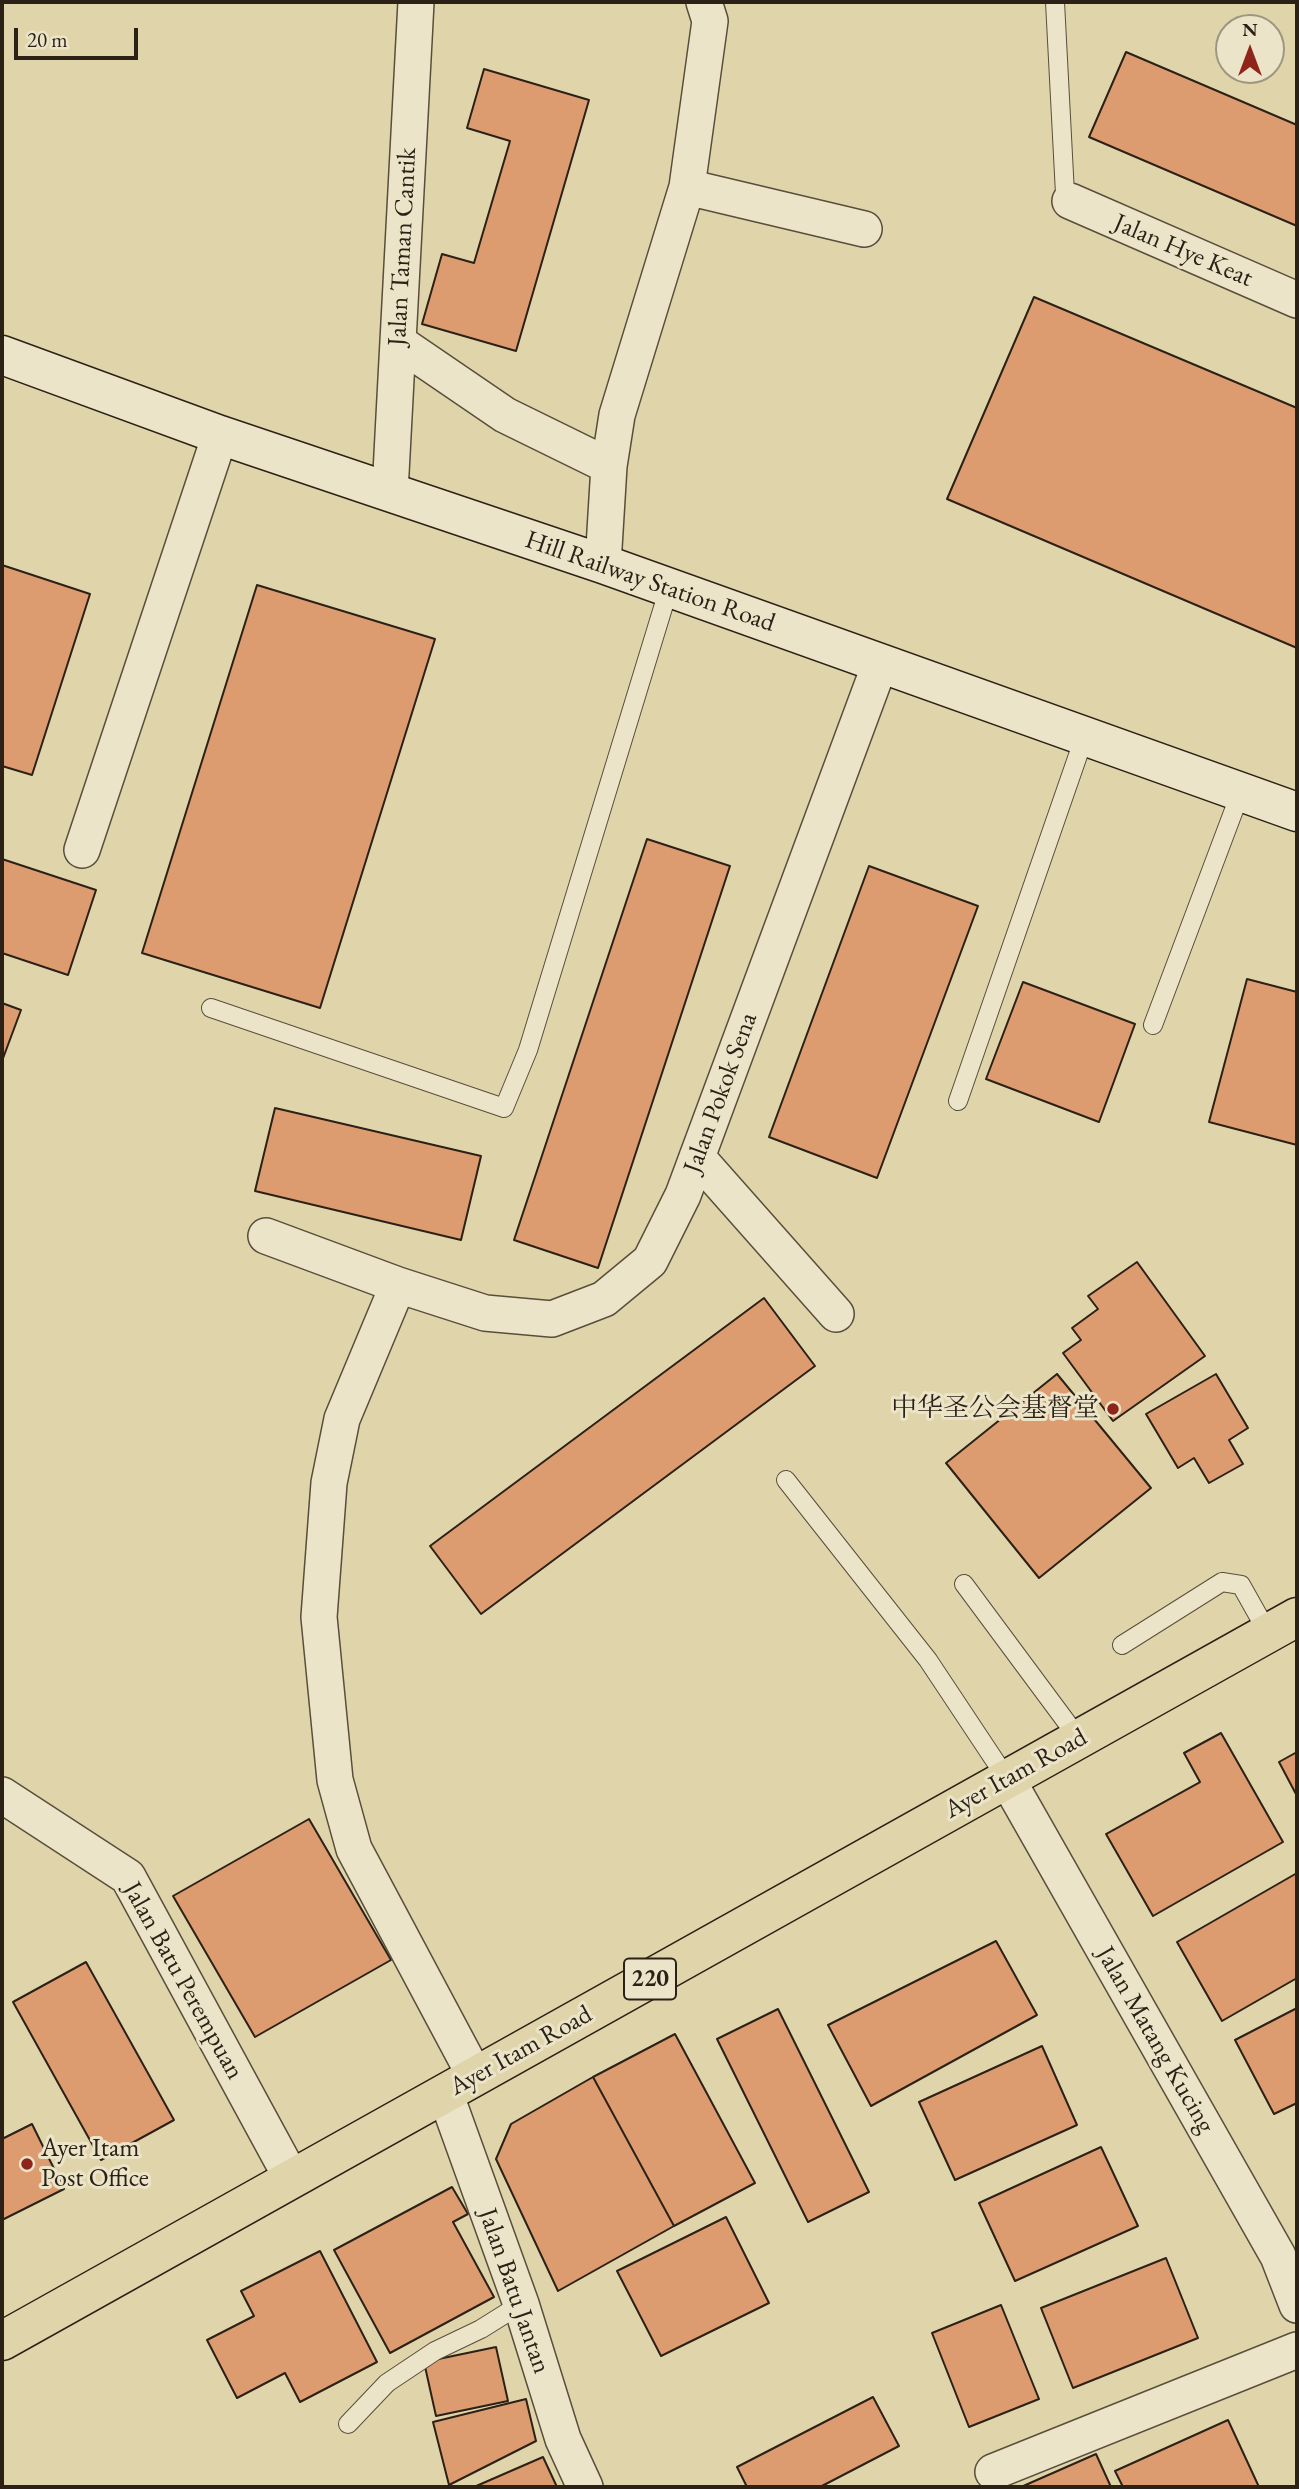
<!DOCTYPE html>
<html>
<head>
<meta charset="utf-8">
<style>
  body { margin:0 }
  #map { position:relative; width:1299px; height:2489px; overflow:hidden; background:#e0d5aa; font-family:"EB Garamond",serif }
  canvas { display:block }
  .frame { position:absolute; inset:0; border:4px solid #2b2116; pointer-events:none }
  .north { position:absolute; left:1215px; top:14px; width:70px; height:70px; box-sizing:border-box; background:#ebe4c8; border:2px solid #9e9681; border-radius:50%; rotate:0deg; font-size:19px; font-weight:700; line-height:28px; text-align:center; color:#2b2116 }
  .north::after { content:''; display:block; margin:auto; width:24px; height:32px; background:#8f2418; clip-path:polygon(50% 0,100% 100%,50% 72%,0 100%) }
  .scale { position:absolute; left:14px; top:28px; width:124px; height:32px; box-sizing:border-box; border:4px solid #2b2116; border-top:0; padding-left:9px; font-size:21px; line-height:24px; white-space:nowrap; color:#2b2116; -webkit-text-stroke:5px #ebe4c8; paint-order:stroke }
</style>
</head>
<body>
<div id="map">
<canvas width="1299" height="2489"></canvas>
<div class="frame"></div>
<div class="north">N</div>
<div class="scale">20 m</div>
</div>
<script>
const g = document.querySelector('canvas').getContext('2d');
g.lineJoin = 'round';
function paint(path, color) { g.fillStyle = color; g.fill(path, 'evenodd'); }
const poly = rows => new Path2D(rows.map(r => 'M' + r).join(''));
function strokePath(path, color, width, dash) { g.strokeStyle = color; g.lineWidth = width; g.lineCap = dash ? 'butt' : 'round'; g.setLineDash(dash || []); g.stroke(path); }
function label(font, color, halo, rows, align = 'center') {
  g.font = font + ' "EB Garamond","Noto Serif SC",serif'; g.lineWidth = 6; g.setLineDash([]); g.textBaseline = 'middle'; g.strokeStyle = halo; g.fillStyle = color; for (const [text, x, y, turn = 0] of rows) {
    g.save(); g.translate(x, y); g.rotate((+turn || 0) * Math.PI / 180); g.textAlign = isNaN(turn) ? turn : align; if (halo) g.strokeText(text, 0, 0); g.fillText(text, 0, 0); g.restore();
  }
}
const building = poly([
  [1126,52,1297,125,1297,226,1089,137,1126,52],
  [484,69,589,100,516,351,422,324,442,254,474,263,510,141,467,128,484,69],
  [1034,297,1297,408,1297,648,947,499,1034,297],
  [2,565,90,594,32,775,2,766,2,565],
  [257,585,435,639,320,1008,142,953,257,585],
  [647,839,730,866,598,1268,514,1240,647,839],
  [2,859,96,890,68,975,2,953,2,859],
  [869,866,978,906,877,1178,769,1137,869,866],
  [1247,979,1297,992,1297,1145,1209,1122,1247,979],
  [1023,982,1135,1024,1099,1122,986,1079,1023,982],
  [2,1003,21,1010,2,1061,2,1003],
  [275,1108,481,1156,461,1240,255,1191,275,1108],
  [1137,1262,1205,1356,1113,1421,1063,1353,1081,1340,1072,1328,1098,1309,1088,1296,1137,1262],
  [764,1298,815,1366,481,1614,430,1546,764,1298],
  [1057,1374,1151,1488,1039,1578,946,1463,1057,1374],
  [1216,1374,1248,1428,1229,1440,1243,1464,1209,1483,1194,1458,1178,1468,1146,1414,1216,1374],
  [1221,1733,1283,1842,1153,1916,1106,1834,1200,1782,1184,1753,1221,1733],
  [1297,1752,1297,1796,1279,1762,1297,1752],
  [309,1819,391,1960,255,2037,173,1896,309,1819],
  [1297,1873,1297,1978,1222,2021,1177,1942,1297,1873],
  [996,1941,1037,2015,871,2106,828,2025,996,1941],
  [86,1962,174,2120,101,2160,13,2002,86,1962],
  [1297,2008,1297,2103,1274,2114,1235,2040,1297,2008],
  [778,2009,869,2192,808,2222,717,2039,778,2009],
  [675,2034,755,2183,674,2226,593,2077,675,2034],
  [1042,2046,1077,2125,955,2180,919,2102,1042,2046],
  [593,2077,674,2226,558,2291,496,2159,511,2124,593,2077],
  [32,2124,64,2189,2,2220,2,2139,32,2124],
  [1101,2147,1138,2226,1015,2281,979,2203,1101,2147],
  [452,2187,468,2214,453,2222,494,2297,390,2353,334,2250,452,2187],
  [726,2217,769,2303,661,2356,617,2271,726,2217],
  [320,2251,377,2362,300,2402,285,2373,237,2398,207,2340,254,2316,241,2291,320,2251],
  [1166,2258,1198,2338,1073,2388,1041,2308,1166,2258],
  [1001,2305,1039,2399,969,2427,932,2333,1001,2305],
  [496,2347,508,2401,436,2416,424,2362,496,2347],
  [873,2397,899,2446,820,2487,747,2487,737,2467,873,2397],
  [526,2399,536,2441,449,2485,433,2422,526,2399],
  [1228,2420,1259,2487,1123,2487,1115,2471,1228,2420],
  [1096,2454,1111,2487,1021,2487,1096,2454],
  [543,2457,557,2487,474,2487,543,2457]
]);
paint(building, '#dd9b70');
strokePath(building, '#2b2116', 2);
const lane = poly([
  [1055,2,1065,194,1070,201],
  [211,1008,504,1108,528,1050,669,588],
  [1153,1025,1240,794],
  [958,1101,1084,738],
  [786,1480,928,1660,1007,1779],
  [964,1584,1079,1739],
  [1122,1645,1222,1582,1241,1585,1268,1633],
  [348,2424,387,2383,435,2351,481,2329,521,2304]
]);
const street = poly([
  [687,187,864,229],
  [1070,201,1297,300],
  [398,342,505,415,609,466],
  [390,492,416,2],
  [603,564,609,466,617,415,687,187,710,21,704,2],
  [82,850,220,435],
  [697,1157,836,1314],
  [266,1236,398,1285,485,1313,552,1319,604,1299,650,1261,683,1195,880,664],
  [398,1285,342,1419,329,1483,319,1617,335,1780,354,1849,475,2076],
  [1007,1779,1278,2256,1297,2305],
  [2,1795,128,1877,292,2179],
  [445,2093,521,2304,563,2439,585,2487],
  [993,2472,1297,2350]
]);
const secondary = poly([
  [2,355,220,435,603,564,1297,812]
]);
const primary = poly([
  [2,2341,1297,1617]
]);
strokePath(lane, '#584e3b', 20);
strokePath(street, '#584e3b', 38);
strokePath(secondary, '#2b2116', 41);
strokePath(primary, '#2b2116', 41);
strokePath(lane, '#ebe4c8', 18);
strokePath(street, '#ebe4c8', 35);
strokePath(secondary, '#ebe4c8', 38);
strokePath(primary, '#e0d5aa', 38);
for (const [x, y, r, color] of [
  [1113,1409,7,"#8f2418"],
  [27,2164,7,"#8f2418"]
]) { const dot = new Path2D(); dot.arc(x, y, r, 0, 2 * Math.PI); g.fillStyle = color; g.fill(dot); strokePath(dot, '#ebe4c8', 2.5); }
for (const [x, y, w] of [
  [650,1979,52]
]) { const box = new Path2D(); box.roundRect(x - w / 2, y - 20.5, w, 41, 5); g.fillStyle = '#ebe4c8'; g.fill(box); strokePath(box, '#2b2116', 2); }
label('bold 24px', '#2b2116', null, [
  ["220",650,1979]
]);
label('26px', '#2b2116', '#ebe4c8', [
  ["Jalan Taman Cantik",403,247,-87],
  ["Jalan Hye Keat",1183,251,23],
  ["Hill Railway Station Road",650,582,19],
  ["Jalan Pokok Sena",721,1093,-70],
  ["Ayer Itam Road",1016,1774,-29],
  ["Jalan Batu Perempuan",183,1981,61],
  ["Jalan Matang Kucing",1155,2040,60],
  ["Ayer Itam Road",521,2051,-29],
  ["Jalan Batu Jantan",514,2291,71]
]);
label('26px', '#2b2116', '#ebe4c8', [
  ["中华圣公会基督堂",1099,1409],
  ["Ayer Itam",41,2149,"left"],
  ["Post Office",41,2179,"left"]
], 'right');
</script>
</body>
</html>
